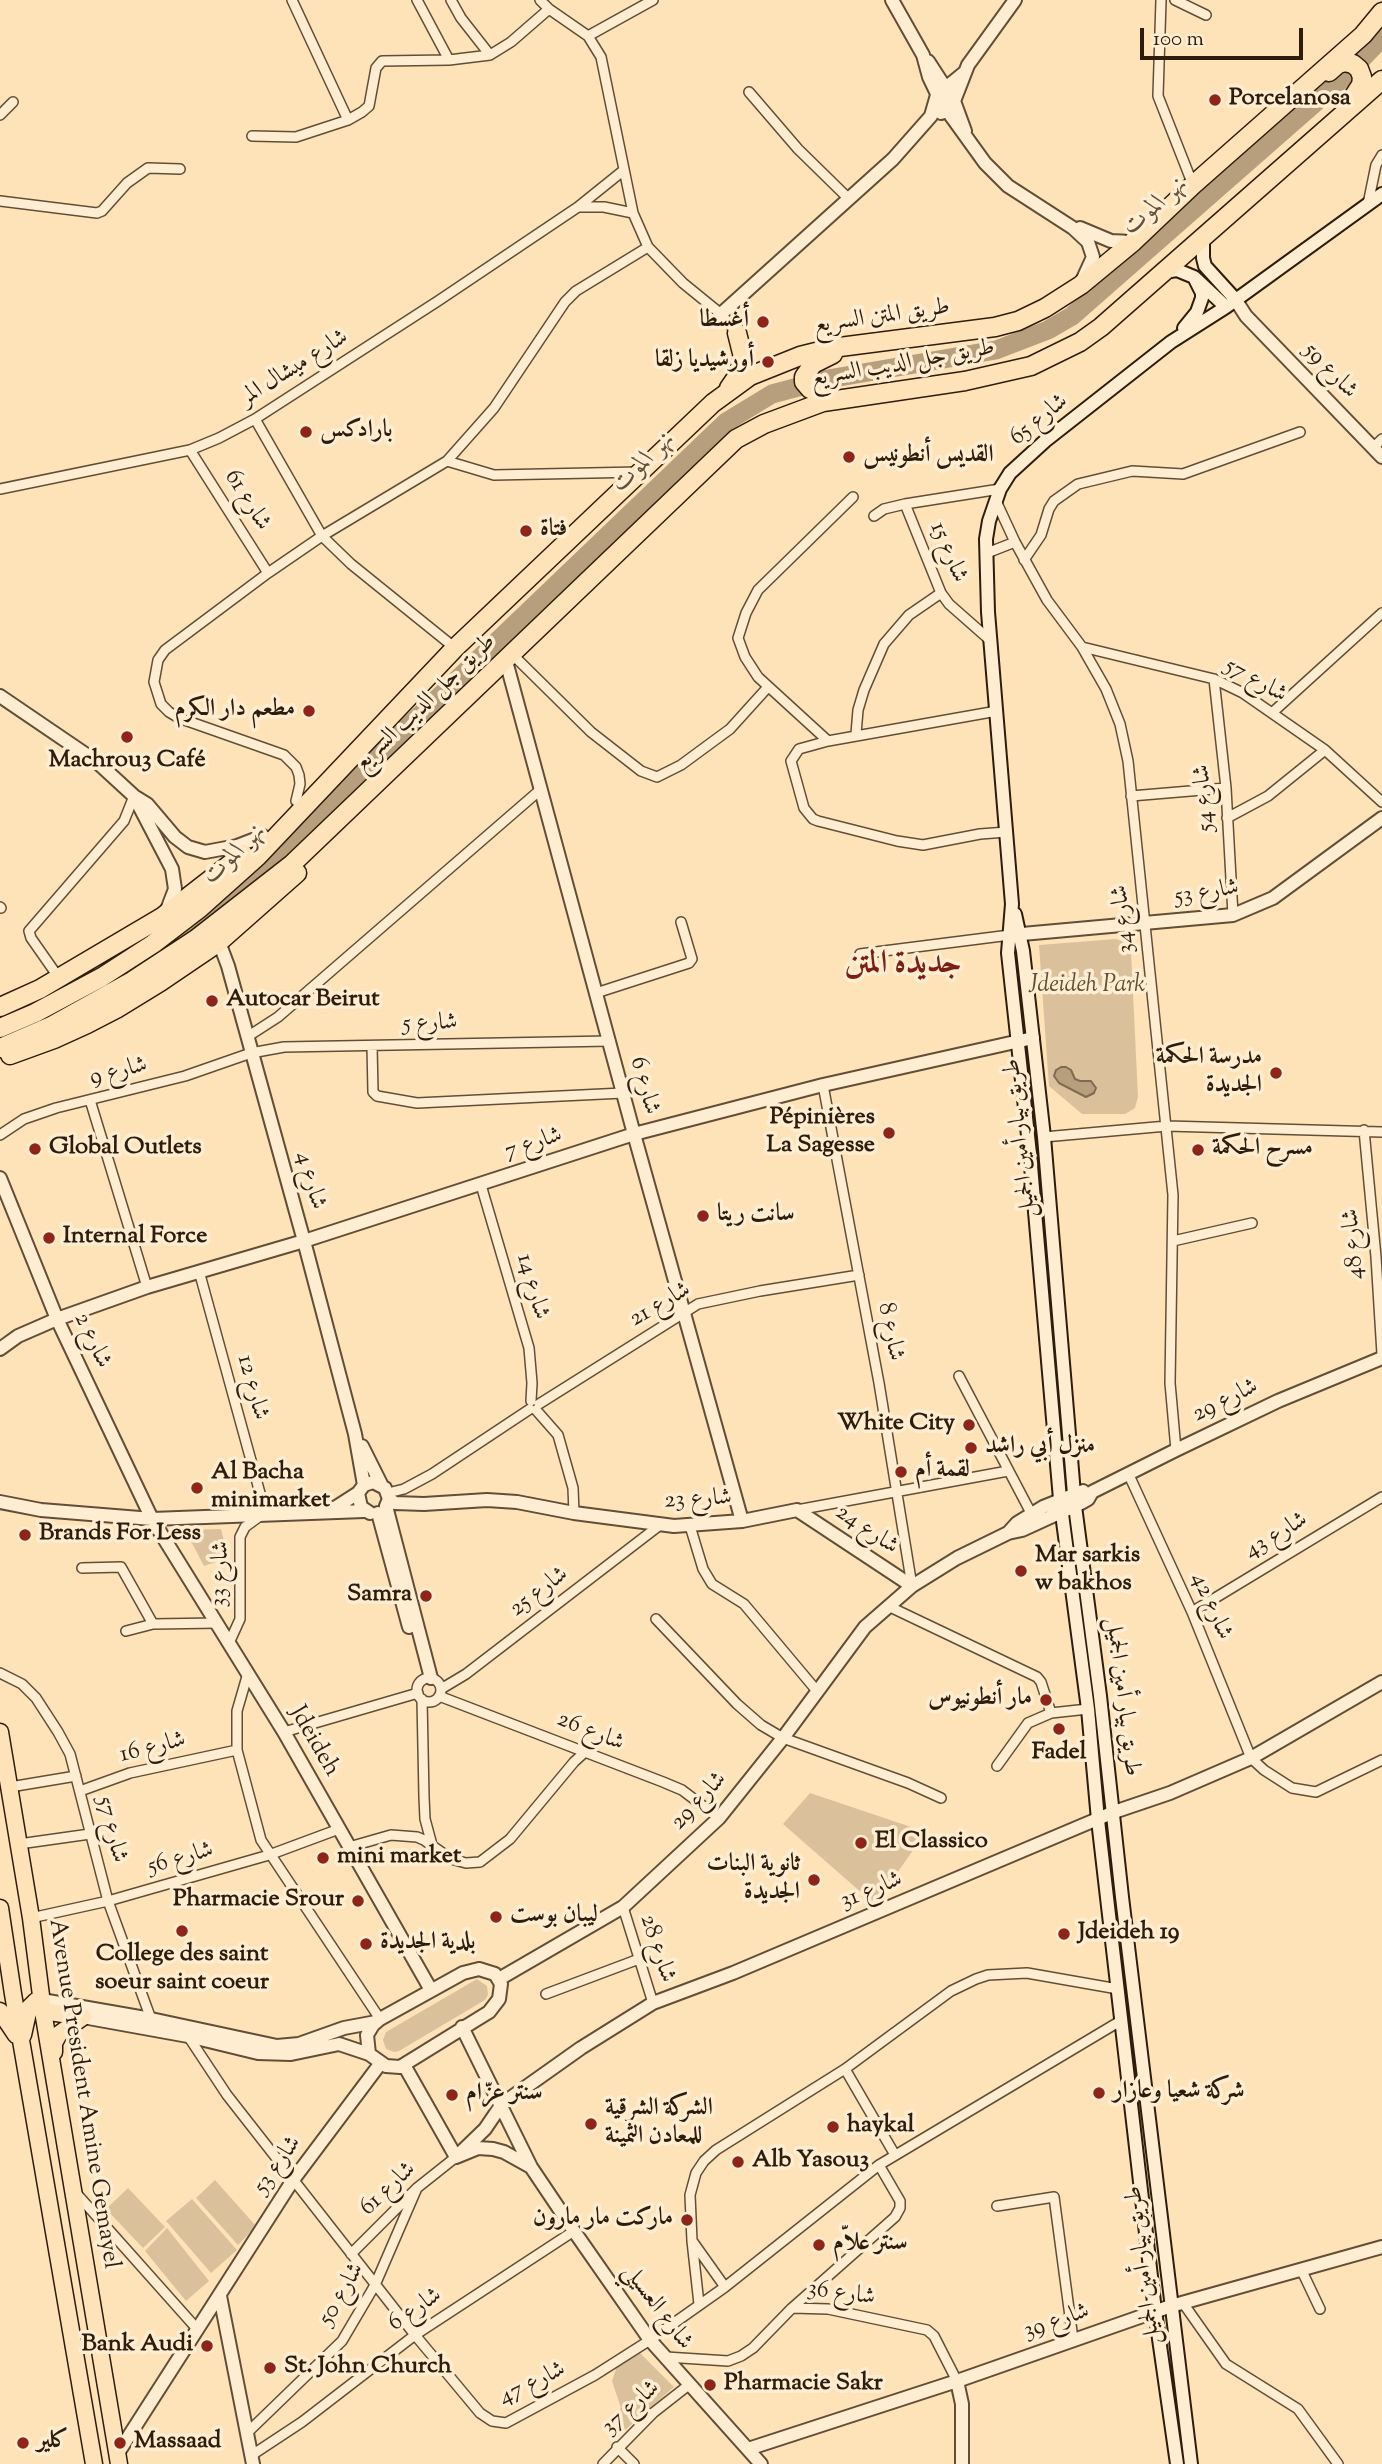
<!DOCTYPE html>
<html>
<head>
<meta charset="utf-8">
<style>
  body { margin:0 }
  #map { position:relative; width:1382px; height:2464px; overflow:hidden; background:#fee3b8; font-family:"Sorts Mill Goudy",serif }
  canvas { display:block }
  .scale { position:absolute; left:1140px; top:28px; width:163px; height:32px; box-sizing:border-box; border:4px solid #2e1c0c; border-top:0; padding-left:9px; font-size:21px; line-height:24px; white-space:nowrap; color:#2e1c0c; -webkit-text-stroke:5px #feedd1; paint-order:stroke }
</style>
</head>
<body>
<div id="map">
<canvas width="1382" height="2464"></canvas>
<div class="scale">100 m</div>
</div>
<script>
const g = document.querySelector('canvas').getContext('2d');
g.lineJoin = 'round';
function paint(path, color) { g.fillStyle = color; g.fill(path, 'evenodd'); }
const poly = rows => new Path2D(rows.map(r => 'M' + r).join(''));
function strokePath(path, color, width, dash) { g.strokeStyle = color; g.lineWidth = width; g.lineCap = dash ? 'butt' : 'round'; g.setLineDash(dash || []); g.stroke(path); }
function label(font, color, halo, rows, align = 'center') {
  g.font = font + ' "Sorts Mill Goudy",Amiri,serif'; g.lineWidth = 7; g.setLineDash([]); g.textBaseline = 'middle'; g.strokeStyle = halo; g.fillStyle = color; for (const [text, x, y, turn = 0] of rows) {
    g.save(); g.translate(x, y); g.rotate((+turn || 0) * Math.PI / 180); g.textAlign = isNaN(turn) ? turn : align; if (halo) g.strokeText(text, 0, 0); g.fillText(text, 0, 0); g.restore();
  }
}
paint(poly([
  [1116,939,1126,943,1131,952,1138,1097,1135,1108,1125,1114,1082,1114,1049,1086,1039,945],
  [221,1529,228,1558,204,1566,185,1530],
  [810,1793,926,1832,880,1897,871,1901,783,1824],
  [477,1979,487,1986,488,1995,485,2000,399,2051,394,2052,386,2049,383,2040,386,2032],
  [215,2180,256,2226,238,2245,196,2198],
  [128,2188,165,2227,143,2248,106,2209],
  [192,2199,237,2250,211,2273,166,2221],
  [167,2228,209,2281,186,2301,145,2251],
  [640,2353,674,2387,615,2439,607,2428,621,2408,612,2381,617,2366,629,2355]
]), '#dbc19b');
const water = poly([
  [1061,1067,1066,1067,1071,1070,1075,1079,1080,1081,1091,1081,1096,1088,1094,1093,1086,1097,1059,1083,1054,1076,1056,1070,1061,1067]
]);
paint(water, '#b79f7e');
strokePath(water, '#806b50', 2);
strokePath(poly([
  [151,954,209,917,726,422,772,394,828,379,996,350,1048,330,1072,316,1097,294,1342,79,1382,38]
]), '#b79f7e', 19);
const minor = poly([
  [292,0,348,120],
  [417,0,449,60],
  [451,0,461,18,490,55],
  [540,0,549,9,588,36,601,57,633,213,648,247,683,283,721,314,737,333],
  [1161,0,1158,96,1193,185],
  [1175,0,1206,15],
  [588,36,653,0],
  [749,92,798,149,848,198],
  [0,115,13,102],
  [252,136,296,137,348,120,362,112,369,106,376,68,382,61,449,60,490,55,511,42,549,9],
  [0,201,97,213,102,211,127,183,148,168,180,169],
  [1368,204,1376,165,1382,155],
  [578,207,604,207,633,213],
  [255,419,322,536,351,564,455,648],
  [1373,448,1382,439],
  [190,450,268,573],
  [447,461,494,475,639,472],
  [0,489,190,450,219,438,255,419,438,301,578,207,624,170],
  [996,501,1015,542,1047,600,1082,647,1106,689,1120,724,1128,761,1173,1195,1170,1383,1176,1450],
  [905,504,941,593,949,604,991,641],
  [874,516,884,509,905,504,1000,489],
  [987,553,1015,542],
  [1024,560,1041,535,1049,509,1054,501,1078,484,1132,471,1183,474,1300,432],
  [1082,647,1214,679,1243,693,1325,750,1382,802],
  [513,655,591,732,641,771,657,777,681,765,730,729,768,687],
  [1214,679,1226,788,1233,915],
  [997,711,828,741,799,749,791,761,804,808,813,819,818,821,897,841,923,845,980,834,1007,832],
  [1273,712,1382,613],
  [856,734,858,710,864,690,884,644,909,615,941,593],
  [828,741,758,677,745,657,738,638,746,613,758,590,853,497],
  [1131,796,1226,788],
  [296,801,300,784,299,775,296,767,284,755,179,718,169,712,161,704,154,682,158,660,165,650,268,573,322,536,447,461,494,408,565,302,576,291,648,247],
  [1227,818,1268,796,1325,750],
  [0,907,1,908],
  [860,954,1010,935],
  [59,978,31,938,29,931,124,821,134,796],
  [596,993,689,963,692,959,681,922],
  [247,1037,278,1017,540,790],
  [372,1046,373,1092,377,1096,417,1103,623,1093],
  [823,1085,879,1383,912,1586],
  [90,1100,147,1287],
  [1364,1130,1376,1257,1382,1354],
  [0,1135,24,1119,56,1108,185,1076,251,1053,284,1047,610,1041],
  [1044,1137,1167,1126,1382,1132],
  [481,1185,529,1348,532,1383,531,1401],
  [1173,1241,1252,1223],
  [199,1271,266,1515],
  [959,1376,1031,1513],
  [539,1404,698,1304,760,1291,859,1275],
  [536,1410,558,1435,573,1488,574,1513],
  [1128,1473,1192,1612,1251,1758,1264,1770,1292,1788,1316,1792,1382,1760],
  [388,1493,404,1489,432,1474,530,1409],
  [797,1510,1008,1471],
  [690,1526,703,1569,712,1584,744,1604,817,1691],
  [82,1568,121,1567,153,1624],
  [888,1606,1037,1677,1041,1682,1051,1713],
  [1192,1612,1382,1497],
  [656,1619,737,1704,761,1725,783,1738,908,1783,941,1798],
  [126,1631,153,1624,218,1623],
  [230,1641,240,1619,240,1537,245,1527,260,1516],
  [0,1673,22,1684,36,1698,58,1732,70,1754,108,1901,151,2019],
  [248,1673,237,1711,237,1750,261,1840,380,2019],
  '417 1690a12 12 0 1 1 24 0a12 12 0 1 1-24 0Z',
  [441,1689,466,1674,660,1525],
  [439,1696,663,1782,682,1790,719,1818],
  [422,1699,424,1797,425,1819,432,1845],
  [284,1732,418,1693],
  [997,1766,1028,1723,1051,1713,1088,1709],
  [10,1787,76,1776],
  [80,1791,130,1773,237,1750],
  [19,1844,90,1834],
  [349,1847,391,1835,417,1837,424,1840,451,1859,466,1863,480,1862,510,1839,574,1762,586,1751],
  [623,1907,653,2003],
  [31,1918,108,1901,269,1855,339,1829],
  [546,1994,639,1959],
  [188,2036,227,2095,415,2335,480,2413,492,2421,506,2423,595,2375,650,2340,725,2287,879,2165,1122,2020],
  [845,2069,895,2155],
  [76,2193,198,2330],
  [997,2206,1054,2197,1073,2339],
  [693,2242,725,2287],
  [351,2254,417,2188,456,2157],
  [1301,2269,1320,2309],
  [1183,2303,1226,2364,1298,2409,1338,2464],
  [699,2304,692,2241,690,2195,696,2173,704,2161,716,2150,845,2069,951,1991,976,1979,988,1975,1027,1973,1118,1989],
  [792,2308,828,2309,927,2330,934,2336,957,2381],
  [666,2357,728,2361,741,2356,753,2348,792,2308,895,2217,900,2208,900,2201,879,2165],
  [248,2432,342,2341,375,2285,417,2188],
  [617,2447,634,2464],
  [252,2455,302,2422,415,2335,574,2231],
  [603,2464,653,2413,690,2384]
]);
const tertiary = poly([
  [892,0,923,55,929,77,941,102,985,163,1008,186,1073,228,1088,242,1093,257,1082,281],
  [928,61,954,101,965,131],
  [941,113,946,111,954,101,968,65,1015,0],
  [1080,228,1111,241,1133,242],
  [1235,299,1246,316,1382,457],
  [721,314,893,159,931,116,937,95,964,73],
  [506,661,634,1134,742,1521],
  [0,696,97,762,134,796,147,804,175,837,188,847,205,852,237,846,263,836],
  [134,796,172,869,175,889,167,910],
  [1011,935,1233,915,1273,898,1382,818],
  [219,942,228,966,304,1241,355,1434,364,1485],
  [0,1178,57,1319,152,1519,284,1732,431,1990],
  [0,1349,18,1336,57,1319,147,1287,304,1241,634,1134,823,1085,1033,1038],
  [362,1446,381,1484],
  [358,1493,361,1507,370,1513],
  [389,1499,395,1503,424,1504,487,1500,517,1502,574,1513,674,1526,742,1521,797,1510,912,1586],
  [0,1502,41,1510,152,1519,364,1511],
  [386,1506,431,1678],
  [330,1511,358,1493,364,1485,373,1482,385,1488,389,1499,386,1506],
  [378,1513,409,1627],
  [1008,1533,1017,1523,1043,1507,1083,1491],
  [479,1969,495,1974,501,1984,499,1999,489,2012,400,2067,386,2066,369,2054,367,2035,373,2025,380,2019,463,1973,479,1969],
  [499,1979,623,1907,719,1818,783,1738,865,1627,912,1586,957,1558,1008,1533,1022,1530,1081,1503,1088,1499,1092,1492,1176,1450,1278,1401,1382,1358],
  [42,2000,151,2019,277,2046,299,2044,344,2028,376,2022],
  [83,2017,188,2036,258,2053,291,2054,339,2044,369,2054],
  [462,2027,531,2167,574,2231,650,2340,761,2464],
  [404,2065,456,2157,478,2148,493,2149,504,2152,531,2167],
  [456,2157,485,2129,502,2104,581,2048,653,2003,733,1973,1114,1812,1170,1793,1251,1758,1382,1682],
  [220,2296,253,2464],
  [957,2381,962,2404,962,2464],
  [748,2449,957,2381,1171,2306,1382,2247],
  [118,2453,293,2180,380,2064]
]);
const secondary = poly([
  [1203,235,1203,258,1205,266,1235,299],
  [1164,272,1177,270,1194,277,1226,307],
  [1184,328,1197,312,1202,298,1202,293,1194,277],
  [1015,914,1023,951,1044,1137,1075,1506,1100,1696,1122,1897,1191,2464],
  [1177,2464,1155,2311,1098,1820,1088,1709,1060,1499,1030,1154,1008,953,1012,904,988,612,986,539,989,521,1000,489,1010,473,1045,441,1171,342,1226,307,1382,194]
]);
const trunk = poly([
  [0,1732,31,1918,43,2011,119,2464],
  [0,1908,13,1994,94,2464],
  [0,2011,16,2035],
  [43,2011,83,2017],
  [23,2035,29,2008,36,2001,42,2000],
  [54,2052,54,2043,59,2034,83,2017]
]);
const motorway = poly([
  [1329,72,1338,64,1345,62,1353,64,1359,69,1362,77,1361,85,1350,102],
  [833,354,813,364,804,377,804,382,810,389,834,399],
  [729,388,738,375,743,357,737,333],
  [0,1007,40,989,162,917,243,854],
  [0,1028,35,1013,102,977,153,944,200,908,257,857,455,648,713,403,750,376,800,356,832,348,995,327,1018,321,1045,308,1081,285,1133,242,1193,185,1363,35,1382,12],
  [0,1048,51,1026,132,981,196,939,292,864,736,439,764,424,823,402,965,381,1031,366,1080,342,1101,327,1382,80],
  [10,1055,54,1039,87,1024,116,1009,160,982,219,942,297,873]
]);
strokePath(minor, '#624e37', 12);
strokePath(tertiary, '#624e37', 16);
strokePath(secondary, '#2e1c0c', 16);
strokePath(trunk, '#2e1c0c', 19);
strokePath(motorway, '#2e1c0c', 21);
strokePath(minor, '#feedd1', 9);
strokePath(tertiary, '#feedd1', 12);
strokePath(secondary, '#feedd1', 12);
strokePath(trunk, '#fee3b8', 16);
strokePath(motorway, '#fee3b8', 18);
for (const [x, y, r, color] of [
  [1215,100,7,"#8f2418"],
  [763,322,7,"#8f2418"],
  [768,362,7,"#8f2418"],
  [306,432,7,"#8f2418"],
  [849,457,7,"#8f2418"],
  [526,531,7,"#8f2418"],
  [309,711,7,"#8f2418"],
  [127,737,7,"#8f2418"],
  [212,1001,7,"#8f2418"],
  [1276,1073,7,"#8f2418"],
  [889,1133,7,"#8f2418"],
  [35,1149,7,"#8f2418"],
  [1198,1150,7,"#8f2418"],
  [703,1216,7,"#8f2418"],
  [49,1238,7,"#8f2418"],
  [969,1425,7,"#8f2418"],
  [971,1448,7,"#8f2418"],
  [901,1472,7,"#8f2418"],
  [197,1488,7,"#8f2418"],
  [25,1535,7,"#8f2418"],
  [1021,1571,7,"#8f2418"],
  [426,1596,7,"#8f2418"],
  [1046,1700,7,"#8f2418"],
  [1059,1729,7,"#8f2418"],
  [861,1843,7,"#8f2418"],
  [323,1858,7,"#8f2418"],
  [814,1880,7,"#8f2418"],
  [358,1901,7,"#8f2418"],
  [496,1917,7,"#8f2418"],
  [182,1931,7,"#8f2418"],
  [1064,1934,7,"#8f2418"],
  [366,1944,7,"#8f2418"],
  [1099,2093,7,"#8f2418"],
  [452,2095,7,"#8f2418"],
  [591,2124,7,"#8f2418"],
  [833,2127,7,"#8f2418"],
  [738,2162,7,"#8f2418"],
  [687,2220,7,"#8f2418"],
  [819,2245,7,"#8f2418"],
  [207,2346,7,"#8f2418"],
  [270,2368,7,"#8f2418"],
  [710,2385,7,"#8f2418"],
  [23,2443,7,"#8f2418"],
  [120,2443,7,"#8f2418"]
]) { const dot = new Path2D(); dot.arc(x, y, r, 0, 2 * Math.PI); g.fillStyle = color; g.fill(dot); strokePath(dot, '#feedd1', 2.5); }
label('bold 24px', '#2e1c0c', '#feedd1', [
  ["Porcelanosa",1229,100],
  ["أغسطا",749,322,"right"],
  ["أورشيديا زلقا",754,362,"right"],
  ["بارادكس",320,432],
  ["القديس أنطونيس",863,457],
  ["فتاة",540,531],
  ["مطعم دار الكرم",295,711,"right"],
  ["Machrou3 Café",127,762,"center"],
  ["Autocar Beirut",226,1001],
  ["مدرسة الحكمة",1262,1059,"right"],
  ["الجديدة",1262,1087,"right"],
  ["Pépinières",875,1119,"right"],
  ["La Sagesse",875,1147,"right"],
  ["Global Outlets",49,1149],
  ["مسرح الحكمة",1212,1150],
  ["سانت ريتا",717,1216],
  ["Internal Force",63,1238],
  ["White City",955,1425,"right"],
  ["منزل أبي راشد",985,1448],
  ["لقمة أم",915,1472],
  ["Al Bacha",211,1474],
  ["minimarket",211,1502],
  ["Brands For Less",39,1535],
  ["Mar sarkis",1035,1557],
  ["w bakhos",1035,1585],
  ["Samra",412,1596,"right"],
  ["مار أنطونيوس",1032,1700,"right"],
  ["Fadel",1059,1754,"center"],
  ["El Classico",875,1843],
  ["mini market",337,1858],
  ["ثانوية البنات",800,1866,"right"],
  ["الجديدة",800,1894,"right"],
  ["Pharmacie Srour",344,1901,"right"],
  ["ليبان بوست",510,1917],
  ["Jdeideh 19",1078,1934],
  ["بلدية الجديدة",380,1944],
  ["College des saint",182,1956,"center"],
  ["soeur saint coeur",182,1984,"center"],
  ["شركة شعيا وعازار",1113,2093],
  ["سنتر عزّام",466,2095],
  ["الشركة الشرقية",605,2110],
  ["للمعادن الثمينة",605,2138],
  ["haykal",847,2127],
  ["Alb Yasou3",752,2162],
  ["ماركت مار مارون",673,2220,"right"],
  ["سنتر علاّم",833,2245],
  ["Bank Audi",193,2346,"right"],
  ["St. John Church",284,2368],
  ["Pharmacie Sakr",724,2385],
  ["كلير",37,2443],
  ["Massaad",134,2443]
], 'left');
label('24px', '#2e1c0c', '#feedd1', [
  ["طريق المتن السريع",882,318,-8],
  ["طريق جل الديب السريع",903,365,-10],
  ["شارع ميشال المر",295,369,-32],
  ["شارع 59",1329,372,46],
  ["شارع 65",1040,421,-39],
  ["شارع 61",246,501,58],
  ["شارع 15",947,553,67],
  ["شارع 57",1255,682,29],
  ["طريق جل الديب السريع",426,704,-44],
  ["شارع 54",1206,798,-94],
  ["شارع 53",1207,894,-9],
  ["شارع 34",1125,919,-96],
  ["شارع 5",430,1025,-2],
  ["شارع 9",119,1073,-14],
  ["شارع 6",643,1086,75],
  ["طريق بيار أمين الجميل",1022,1138,-96],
  ["شارع 7",534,1145,-18],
  ["شارع 4",309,1181,74],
  ["شارع 48",1355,1244,-94],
  ["شارع 14",531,1287,74],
  ["شارع 21",661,1306,-30],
  ["شارع 8",889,1332,79],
  ["شارع 2",91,1341,65],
  ["شارع 12",251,1388,75],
  ["شارع 29",1226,1402,-26],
  ["شارع 23",698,1501,-3],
  ["شارع 24",866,1531,34],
  ["شارع 43",1277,1537,-31],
  ["شارع 33",222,1574,-88],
  ["شارع 25",540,1593,-37],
  ["شارع 42",1210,1607,66],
  ["طريق بيار أمين الجميل",1121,1697,83],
  ["شارع 26",590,1733,22],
  ["Jdeideh",313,1742,60],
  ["شارع 16",153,1749,-14],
  ["شارع 29",700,1802,-47],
  ["شارع 57",110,1830,76],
  ["شارع 56",181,1860,-16],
  ["شارع 31",872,1892,-22],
  ["شارع 28",656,1949,72],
  ["Avenue President Amine Gemayel",82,2094,81],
  ["شارع 53",279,2166,-55],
  ["شارع 61",389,2190,-43],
  ["طريق بيار أمين الجميل",1145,2265,-97],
  ["شارع 50",343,2295,-60],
  ["شارع 36",841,2295,8],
  ["شارع العسيلي",656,2308,53],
  ["شارع 6",416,2311,-34],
  ["شارع 39",1057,2323,-19],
  ["شارع 47",533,2385,-26],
  ["شارع 37",632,2409,-42]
]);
label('italic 24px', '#624e37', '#feedd1', [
  ["Jdeideh Park",1087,987]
]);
label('italic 26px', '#65503a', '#feedd1', [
  ["نهر الموت",1157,207,-41],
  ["نهر الموت",645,463,-44],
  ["نهر الموت",236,855,-44]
]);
label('bold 32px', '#7a1f14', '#feedd1', [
  ["جديدة المتن",903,967]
]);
</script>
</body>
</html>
